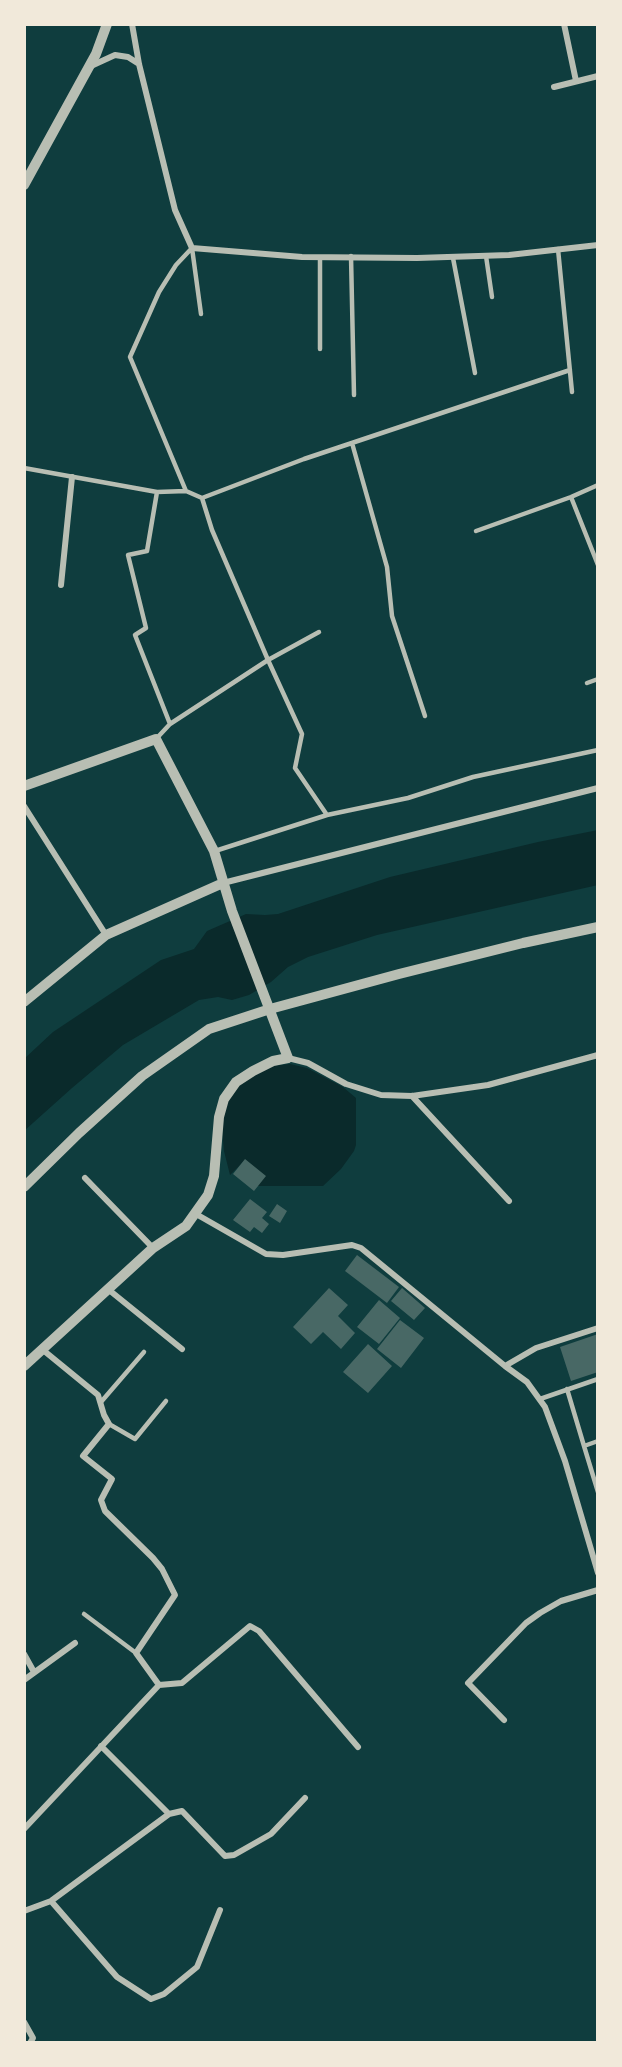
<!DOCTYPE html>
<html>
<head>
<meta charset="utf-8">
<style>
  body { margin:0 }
  #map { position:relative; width:622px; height:2067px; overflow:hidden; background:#0f3d3e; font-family:"Source Sans 3",sans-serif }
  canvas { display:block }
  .frame { position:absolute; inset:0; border:26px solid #f1e9da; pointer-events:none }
</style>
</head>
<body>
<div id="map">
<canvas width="622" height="2067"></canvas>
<div class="frame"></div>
</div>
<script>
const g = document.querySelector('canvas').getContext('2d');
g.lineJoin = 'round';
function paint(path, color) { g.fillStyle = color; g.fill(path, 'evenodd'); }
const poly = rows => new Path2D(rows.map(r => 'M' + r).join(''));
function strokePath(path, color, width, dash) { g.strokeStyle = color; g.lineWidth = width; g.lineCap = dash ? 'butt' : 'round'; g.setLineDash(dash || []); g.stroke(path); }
paint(poly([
  [598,830,598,885,377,935,308,957,288,967,271,982,249,995,232,1000,218,997,199,1000,123,1045,72,1088,24,1131,24,1059,53,1032,161,960,194,949,207,931,246,914,265,915,278,914,390,877,538,842],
  [290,1064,307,1068,343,1087,356,1098,356,1145,354,1151,341,1169,323,1186,258,1186,243,1162,230,1175,224,1151,222,1129,226,1099,239,1084,270,1066]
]), '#0a2a2b');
paint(poly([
  [245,1159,266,1176,254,1191,233,1174],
  [250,1199,267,1212,262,1218,269,1224,262,1233,254,1227,250,1232,233,1220],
  [277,1204,287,1211,280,1223,269,1216],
  [357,1255,399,1287,387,1303,345,1271],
  [329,1288,348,1305,338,1316,355,1333,341,1349,323,1332,311,1344,293,1327],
  [402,1288,425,1308,414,1320,391,1301],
  [379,1300,400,1318,379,1344,357,1327],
  [400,1320,424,1338,401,1368,377,1349],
  [598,1334,598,1372,571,1381,560,1347],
  [368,1344,392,1366,368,1393,343,1372]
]), '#486865');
strokePath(poly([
  [192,248,201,314],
  [558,249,572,392],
  [351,256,354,395],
  [486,256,492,297],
  [320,258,320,349],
  [453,258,475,373],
  [352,443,387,567,392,616,425,716],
  [24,468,157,492,186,491],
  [157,492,147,551,128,555,146,628,135,635,170,724],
  [571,497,598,565],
  [202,498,304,459,570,370],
  [476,531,571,497,598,485],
  [319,632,268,660,302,734,295,768,327,815],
  [587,683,598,679],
  [156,739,170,724,268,660,212,530,202,498,186,491,130,357,159,292,176,265,192,248],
  [215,851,327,815,408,798,473,777,598,750],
  [567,1389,584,1446,598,1441],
  [540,1399,598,1379],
  [101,1402,144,1352],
  [109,1424,135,1439,166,1401],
  [584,1446,598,1492],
  [84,1614,136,1653]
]), '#b8beb3', 4.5);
strokePath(poly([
  [132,24,139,64,175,210,192,248,302,257,417,258,509,255,598,245],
  [564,24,576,81],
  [91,66,115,55,128,57,139,64],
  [554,87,598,76],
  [61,585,72,477],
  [24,806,106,935],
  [223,883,598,788],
  [288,1058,308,1063,346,1084,381,1095,412,1096,488,1085,598,1055],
  [412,1096,509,1201],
  [85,1178,153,1248],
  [196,1214,266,1254,283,1255,352,1245,361,1248,505,1366,527,1382,545,1407,565,1461,598,1573],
  [109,1290,182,1349],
  [43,1350,98,1395,104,1415,109,1424,83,1456,112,1479,101,1500,105,1511,153,1558,162,1569,175,1595,136,1653,159,1685],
  [505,1366,536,1348,598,1328],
  [24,1654,34,1672],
  [24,1680,75,1643],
  [504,1720,468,1683,526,1623,540,1613,561,1601,598,1590],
  [101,1746,169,1814],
  [24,1829,159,1685,182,1683,250,1626,259,1631,358,1747],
  [51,1901,117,1977,151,1999,164,1994,197,1967,220,1910],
  [24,1911,51,1901,169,1814,182,1811,225,1856,234,1855,271,1834,305,1798],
  [24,2022,33,2038,30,2043]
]), '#b8beb3', 6);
strokePath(poly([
  [24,185,96,54,107,24],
  [24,786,156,739,214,851,232,911,288,1058,273,1061,253,1071,236,1082,224,1099,219,1117,214,1176,208,1195,186,1226,153,1248,24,1366],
  [24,1002,106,935,223,883],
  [24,1187,79,1133,142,1076,209,1029,270,1009,399,974,523,943,598,927]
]), '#b8beb3', 10);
</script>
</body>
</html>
